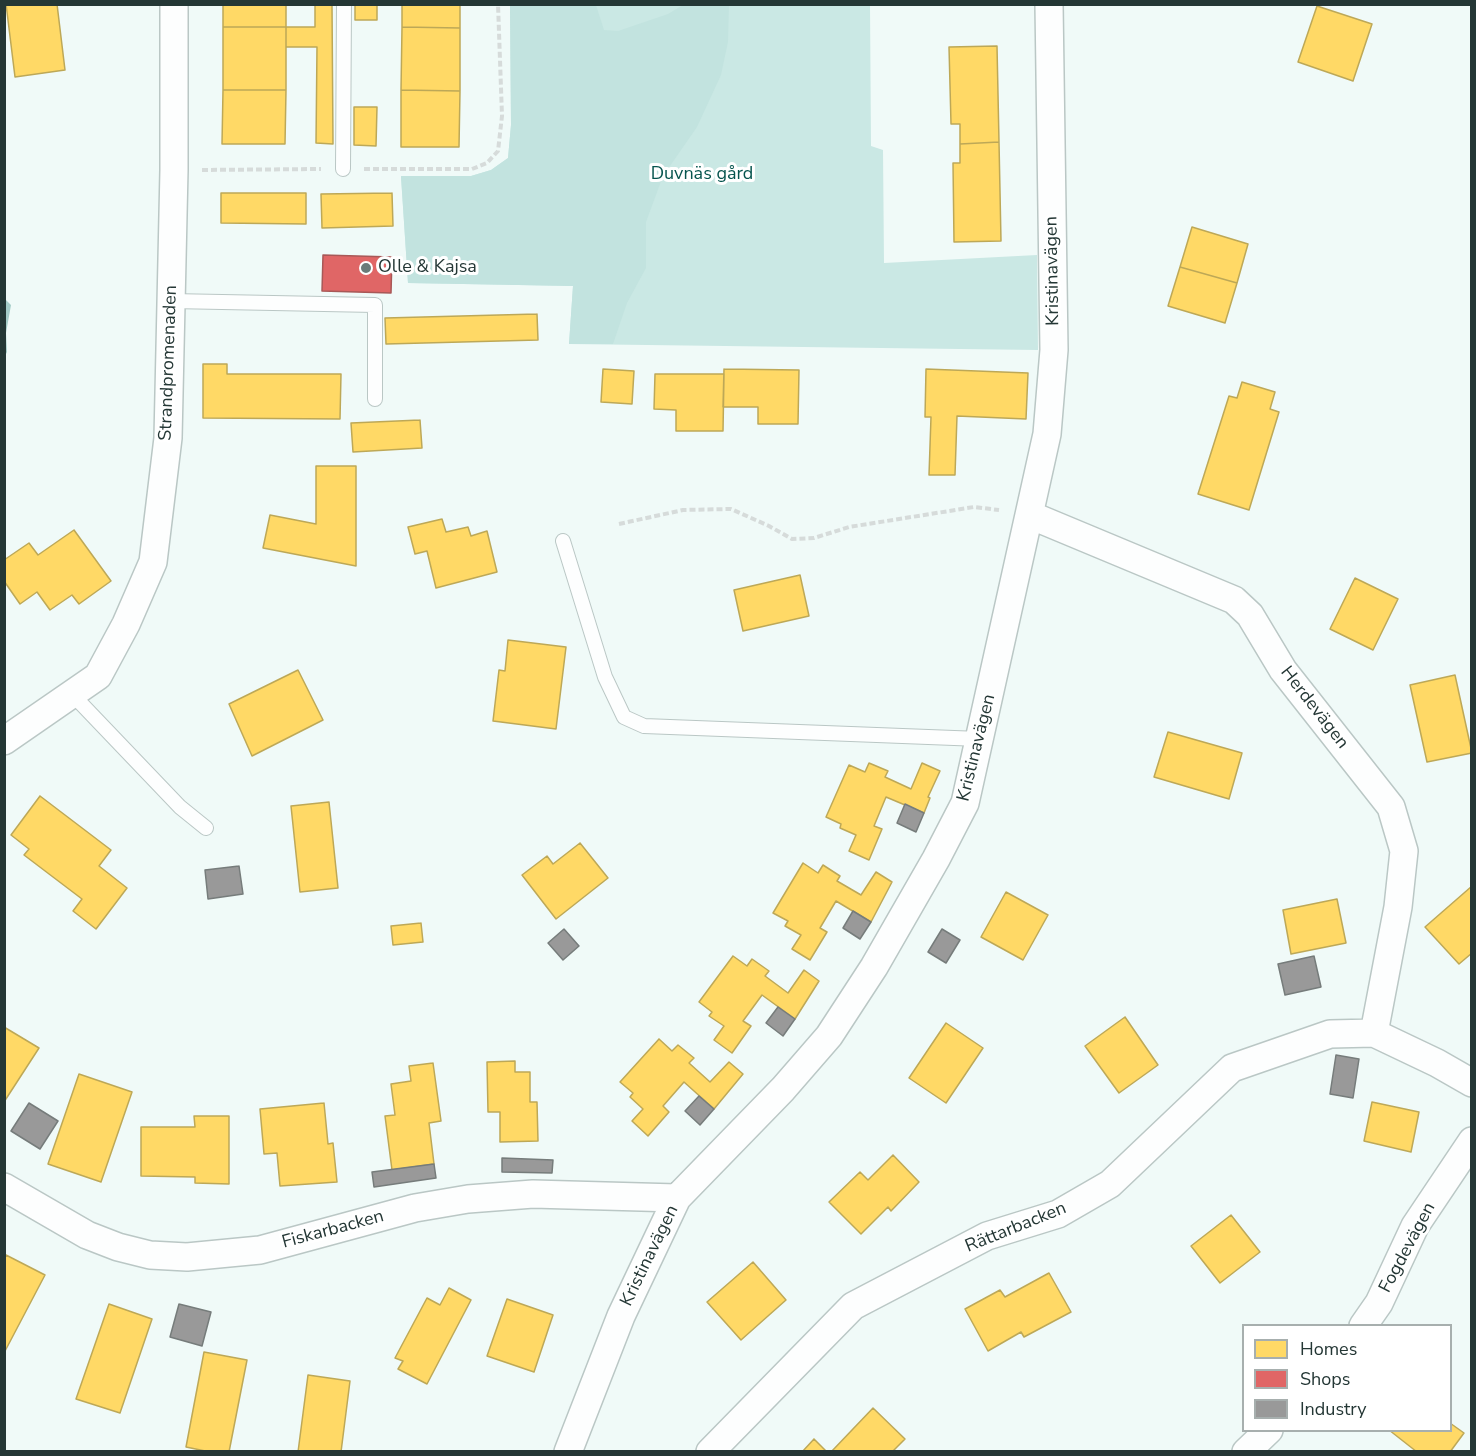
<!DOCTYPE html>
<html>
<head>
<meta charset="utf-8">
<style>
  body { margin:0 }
  #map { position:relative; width:1476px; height:1456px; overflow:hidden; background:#f0faf8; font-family:"Nunito Sans",sans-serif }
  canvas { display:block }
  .frame { position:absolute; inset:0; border:6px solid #243735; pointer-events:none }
  .legend { position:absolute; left:1242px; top:1324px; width:210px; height:108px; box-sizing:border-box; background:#fff; border:2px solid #a7afae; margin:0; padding:8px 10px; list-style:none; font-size:18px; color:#243735 }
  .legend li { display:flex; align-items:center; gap:12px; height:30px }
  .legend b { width:30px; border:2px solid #a7afae }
</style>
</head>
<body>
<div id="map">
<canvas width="1476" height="1456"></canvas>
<div class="frame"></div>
<ul class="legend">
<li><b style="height:16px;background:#ffd966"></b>Homes</li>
<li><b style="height:16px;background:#e06666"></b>Shops</li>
<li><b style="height:16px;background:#999"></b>Industry</li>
</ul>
</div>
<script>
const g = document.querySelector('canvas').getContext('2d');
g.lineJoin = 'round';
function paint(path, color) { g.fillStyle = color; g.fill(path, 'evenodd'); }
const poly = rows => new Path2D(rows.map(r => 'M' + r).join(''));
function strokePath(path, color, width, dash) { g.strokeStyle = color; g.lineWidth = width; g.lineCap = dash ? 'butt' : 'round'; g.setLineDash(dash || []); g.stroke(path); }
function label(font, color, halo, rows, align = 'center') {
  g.font = font + ' "Nunito Sans",sans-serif'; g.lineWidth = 6; g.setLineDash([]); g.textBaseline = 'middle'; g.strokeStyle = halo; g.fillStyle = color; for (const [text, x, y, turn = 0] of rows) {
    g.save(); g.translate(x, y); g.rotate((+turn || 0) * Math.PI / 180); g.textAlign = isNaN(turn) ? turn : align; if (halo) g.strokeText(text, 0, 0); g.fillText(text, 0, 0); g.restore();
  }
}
paint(poly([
  [510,5,870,5,871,146,883,150,884,263,1037,255,1038,350,569,344,573,286,408,283,401,177,471,176,491,170,508,158,511,125]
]), '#cae8e4');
paint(poly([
  [510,5,596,5,604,30,618,31,668,14,683,5,729,5,728,42,721,75,697,127,663,176,646,222,646,268,627,303,613,344,569,344,573,286,408,283,401,176,471,176,491,170,508,158,511,125]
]), '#c2e3df');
paint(poly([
  [4,298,11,305,6,333,7,352,5,356]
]), '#a5ccc8');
const homes = poly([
  [6,4,57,4,65,70,15,77,6,4],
  [223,4,286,4,286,27,223,27,223,4],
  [315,4,332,4,333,144,316,143,317,47,286,47,286,27,315,27,315,4],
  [355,4,377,4,377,20,355,20,355,4],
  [402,4,460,4,460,28,402,27,402,4],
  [1317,6,1372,24,1353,81,1298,62,1317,6],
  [223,27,286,27,286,90,223,90,223,27],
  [402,27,460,28,460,91,401,90,402,27],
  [997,46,999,142,960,144,960,124,951,124,949,47,997,46],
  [223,90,286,90,285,144,222,144,223,90],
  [401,90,460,91,459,147,401,147,401,90],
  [354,107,377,107,376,146,354,145,354,107],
  [999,142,1001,241,954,242,953,163,960,163,960,144,999,142],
  [221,193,306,193,306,224,221,223,221,193],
  [392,193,393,226,322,228,321,194,392,193],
  [1192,227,1248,244,1237,283,1180,267,1192,227],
  [1180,267,1237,283,1225,323,1168,306,1180,267],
  [537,314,538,340,386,344,385,318,537,314],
  [203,364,227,364,227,374,341,374,340,419,203,418,203,364],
  [603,369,634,371,632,404,601,402,603,369],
  [724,369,799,370,798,424,758,424,758,407,723,407,724,369],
  [926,369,1028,373,1026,419,957,416,955,475,929,475,931,417,925,417,926,369],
  [655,374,724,374,723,431,676,431,676,410,654,409,655,374],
  [1242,382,1275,392,1270,409,1279,412,1249,510,1198,494,1229,396,1237,398,1242,382],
  [420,420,422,448,353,452,351,423,420,420],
  [316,466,356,466,356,566,263,548,270,515,316,524,316,466],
  [442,519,446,532,468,527,471,536,487,531,497,572,436,588,427,551,415,554,408,527,442,519],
  [74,530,111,581,79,604,72,595,50,610,37,592,20,604,4,581,4,560,29,543,38,555,74,530],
  [800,575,809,616,743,631,734,590,800,575],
  [1355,578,1398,599,1373,650,1330,629,1355,578],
  [508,640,566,647,556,729,493,721,499,670,505,671,508,640],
  [298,670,323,720,252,756,229,704,298,670],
  [1455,675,1472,753,1427,762,1410,685,1455,675],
  [1168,732,1242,753,1229,799,1154,777,1168,732],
  [869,763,888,771,885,777,911,789,922,763,940,771,928,797,930,798,924,813,886,797,874,826,882,829,869,860,849,851,856,835,840,828,841,824,826,817,849,765,865,772,869,763],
  [40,796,111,850,99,866,127,888,96,929,73,911,82,899,24,855,29,849,11,835,40,796],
  [329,802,338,888,300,892,291,806,329,802],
  [580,843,608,878,556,919,522,875,547,856,553,864,580,843],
  [803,863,818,873,823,865,840,876,837,881,861,895,876,872,892,882,871,922,836,901,820,928,827,932,810,960,792,949,801,935,785,926,788,921,773,913,803,863],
  [1472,886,1472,953,1459,964,1425,927,1472,886],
  [1006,892,1048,915,1023,960,981,937,1006,892],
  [1337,899,1346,943,1291,954,1283,910,1337,899],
  [421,923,423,942,393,945,391,926,421,923],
  [733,956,747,966,752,959,769,971,765,976,788,993,804,970,819,981,795,1019,762,995,743,1021,751,1026,732,1053,714,1040,724,1026,709,1016,712,1012,699,1002,733,956],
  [1125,1017,1158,1065,1119,1093,1085,1046,1125,1017],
  [946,1023,983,1048,946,1103,909,1078,946,1023],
  [4,1027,39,1048,4,1102,4,1027],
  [659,1039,672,1051,678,1045,694,1058,689,1063,710,1082,729,1062,743,1074,714,1109,684,1082,663,1106,669,1112,648,1136,632,1121,643,1109,630,1097,633,1093,620,1082,659,1039],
  [515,1061,515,1072,530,1072,530,1102,537,1102,538,1141,500,1142,500,1112,488,1112,487,1062,515,1061],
  [433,1063,441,1121,429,1123,434,1164,392,1170,385,1116,395,1115,391,1084,411,1081,409,1066,433,1063],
  [79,1074,132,1092,101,1182,48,1164,79,1074],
  [1372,1102,1419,1112,1411,1152,1364,1141,1372,1102],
  [324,1103,328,1144,333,1143,337,1182,280,1186,277,1153,264,1154,260,1109,324,1103],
  [194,1116,229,1116,229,1184,195,1183,195,1177,141,1176,141,1127,195,1127,194,1116],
  [893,1155,919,1182,891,1211,888,1207,861,1234,829,1202,860,1172,868,1180,893,1155],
  [1231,1215,1260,1252,1220,1283,1191,1246,1231,1215],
  [6,1255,45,1275,4,1353,4,1258,6,1255],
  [753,1262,786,1300,741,1340,707,1302,753,1262],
  [1049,1273,1071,1312,1024,1337,1021,1332,988,1351,965,1309,1000,1290,1005,1297,1049,1273],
  [449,1288,471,1300,427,1384,398,1369,403,1361,395,1358,427,1298,440,1305,449,1288],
  [507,1299,553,1315,534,1372,487,1356,507,1299],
  [109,1304,152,1319,120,1413,76,1399,109,1304],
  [204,1352,247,1360,229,1452,210,1452,186,1447,204,1352],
  [308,1375,350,1381,341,1452,298,1452,308,1375],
  [873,1408,905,1439,892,1452,831,1452,873,1408],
  [1450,1423,1464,1433,1450,1452,1417,1452,1389,1430,1450,1430,1450,1423],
  [814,1439,827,1452,802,1452,814,1439]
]);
paint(homes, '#ffd966');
strokePath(homes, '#bda857', 1.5);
const shops = poly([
  [323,255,392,257,391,293,322,291,323,255]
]);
paint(shops, '#e06666');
strokePath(shops, '#a85857', 1.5);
const industry = poly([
  [905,804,924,813,916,832,897,823,905,804],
  [239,866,243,894,208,899,205,870,239,866],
  [853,911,871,922,860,939,843,928,853,911],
  [564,929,579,946,563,960,548,943,564,929],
  [942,929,960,940,946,963,928,952,942,929],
  [1314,956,1321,987,1285,995,1278,964,1314,956],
  [778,1007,795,1019,783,1036,766,1023,778,1007],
  [1336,1055,1359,1059,1353,1098,1330,1094,1336,1055],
  [699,1096,714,1109,700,1125,685,1111,699,1096],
  [29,1103,58,1121,40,1149,11,1131,29,1103],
  [502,1158,553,1160,552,1173,502,1172,502,1158],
  [434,1164,436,1178,374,1187,372,1172,434,1164],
  [179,1304,211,1312,202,1346,170,1337,179,1304]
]);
paint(industry, '#999');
strokePath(industry, '#767c7b', 1.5);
const lane = poly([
  [343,169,344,4],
  [171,301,375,305,375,399],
  [563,541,605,677,624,717,644,726,980,739],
  [72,694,180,807,206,828]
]);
const street = poly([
  [1030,515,1234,600,1250,615,1283,670,1391,807,1404,851,1398,907,1374,1033],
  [4,741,98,676,126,624,153,562,168,438,174,170,174,4],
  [4,1187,87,1235,118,1247,150,1255,187,1257,260,1250,415,1208,468,1199,533,1194,677,1198],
  [1363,1326,1379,1303,1415,1226,1472,1141],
  [568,1452,621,1316,677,1198,783,1089,829,1036,874,967,936,859,965,803,1047,434,1054,350,1049,4],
  [710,1452,853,1306,987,1236,1058,1214,1110,1184,1232,1068,1330,1034,1374,1033,1437,1063,1472,1083],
  [1246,1452,1269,1430]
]);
strokePath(lane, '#bac7c5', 16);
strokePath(street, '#bac7c5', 30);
strokePath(poly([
  [364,169,472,169,487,163,498,151,502,116,498,4],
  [202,170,321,169],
  [619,524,683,510,731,509,769,526,792,539,814,538,849,527,974,507,999,510]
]), '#d6dbda', 4, [6, 3]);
strokePath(lane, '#fdfefe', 14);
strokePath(street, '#fdfefe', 27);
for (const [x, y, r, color] of [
  [366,268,6,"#6b7b79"]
]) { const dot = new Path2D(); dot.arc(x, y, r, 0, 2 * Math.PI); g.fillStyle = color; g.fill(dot); strokePath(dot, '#fff', 2); }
label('18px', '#06544e', '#fff', [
  ["Duvnäs gård",702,175]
]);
label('18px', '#243735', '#fff', [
  ["Olle & Kajsa",378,268]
], 'left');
label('18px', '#243735', '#fff', [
  ["Kristinavägen",1053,271,-91],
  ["Strandpromenaden",169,363,-88],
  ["Herdevägen",1314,708,52],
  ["Kristinavägen",977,748,-76],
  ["Rättarbacken",1016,1228,-22],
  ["Fiskarbacken",333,1230,-15],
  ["Fogdevägen",1408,1248,-62],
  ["Kristinavägen",650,1256,-64]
]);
</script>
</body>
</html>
